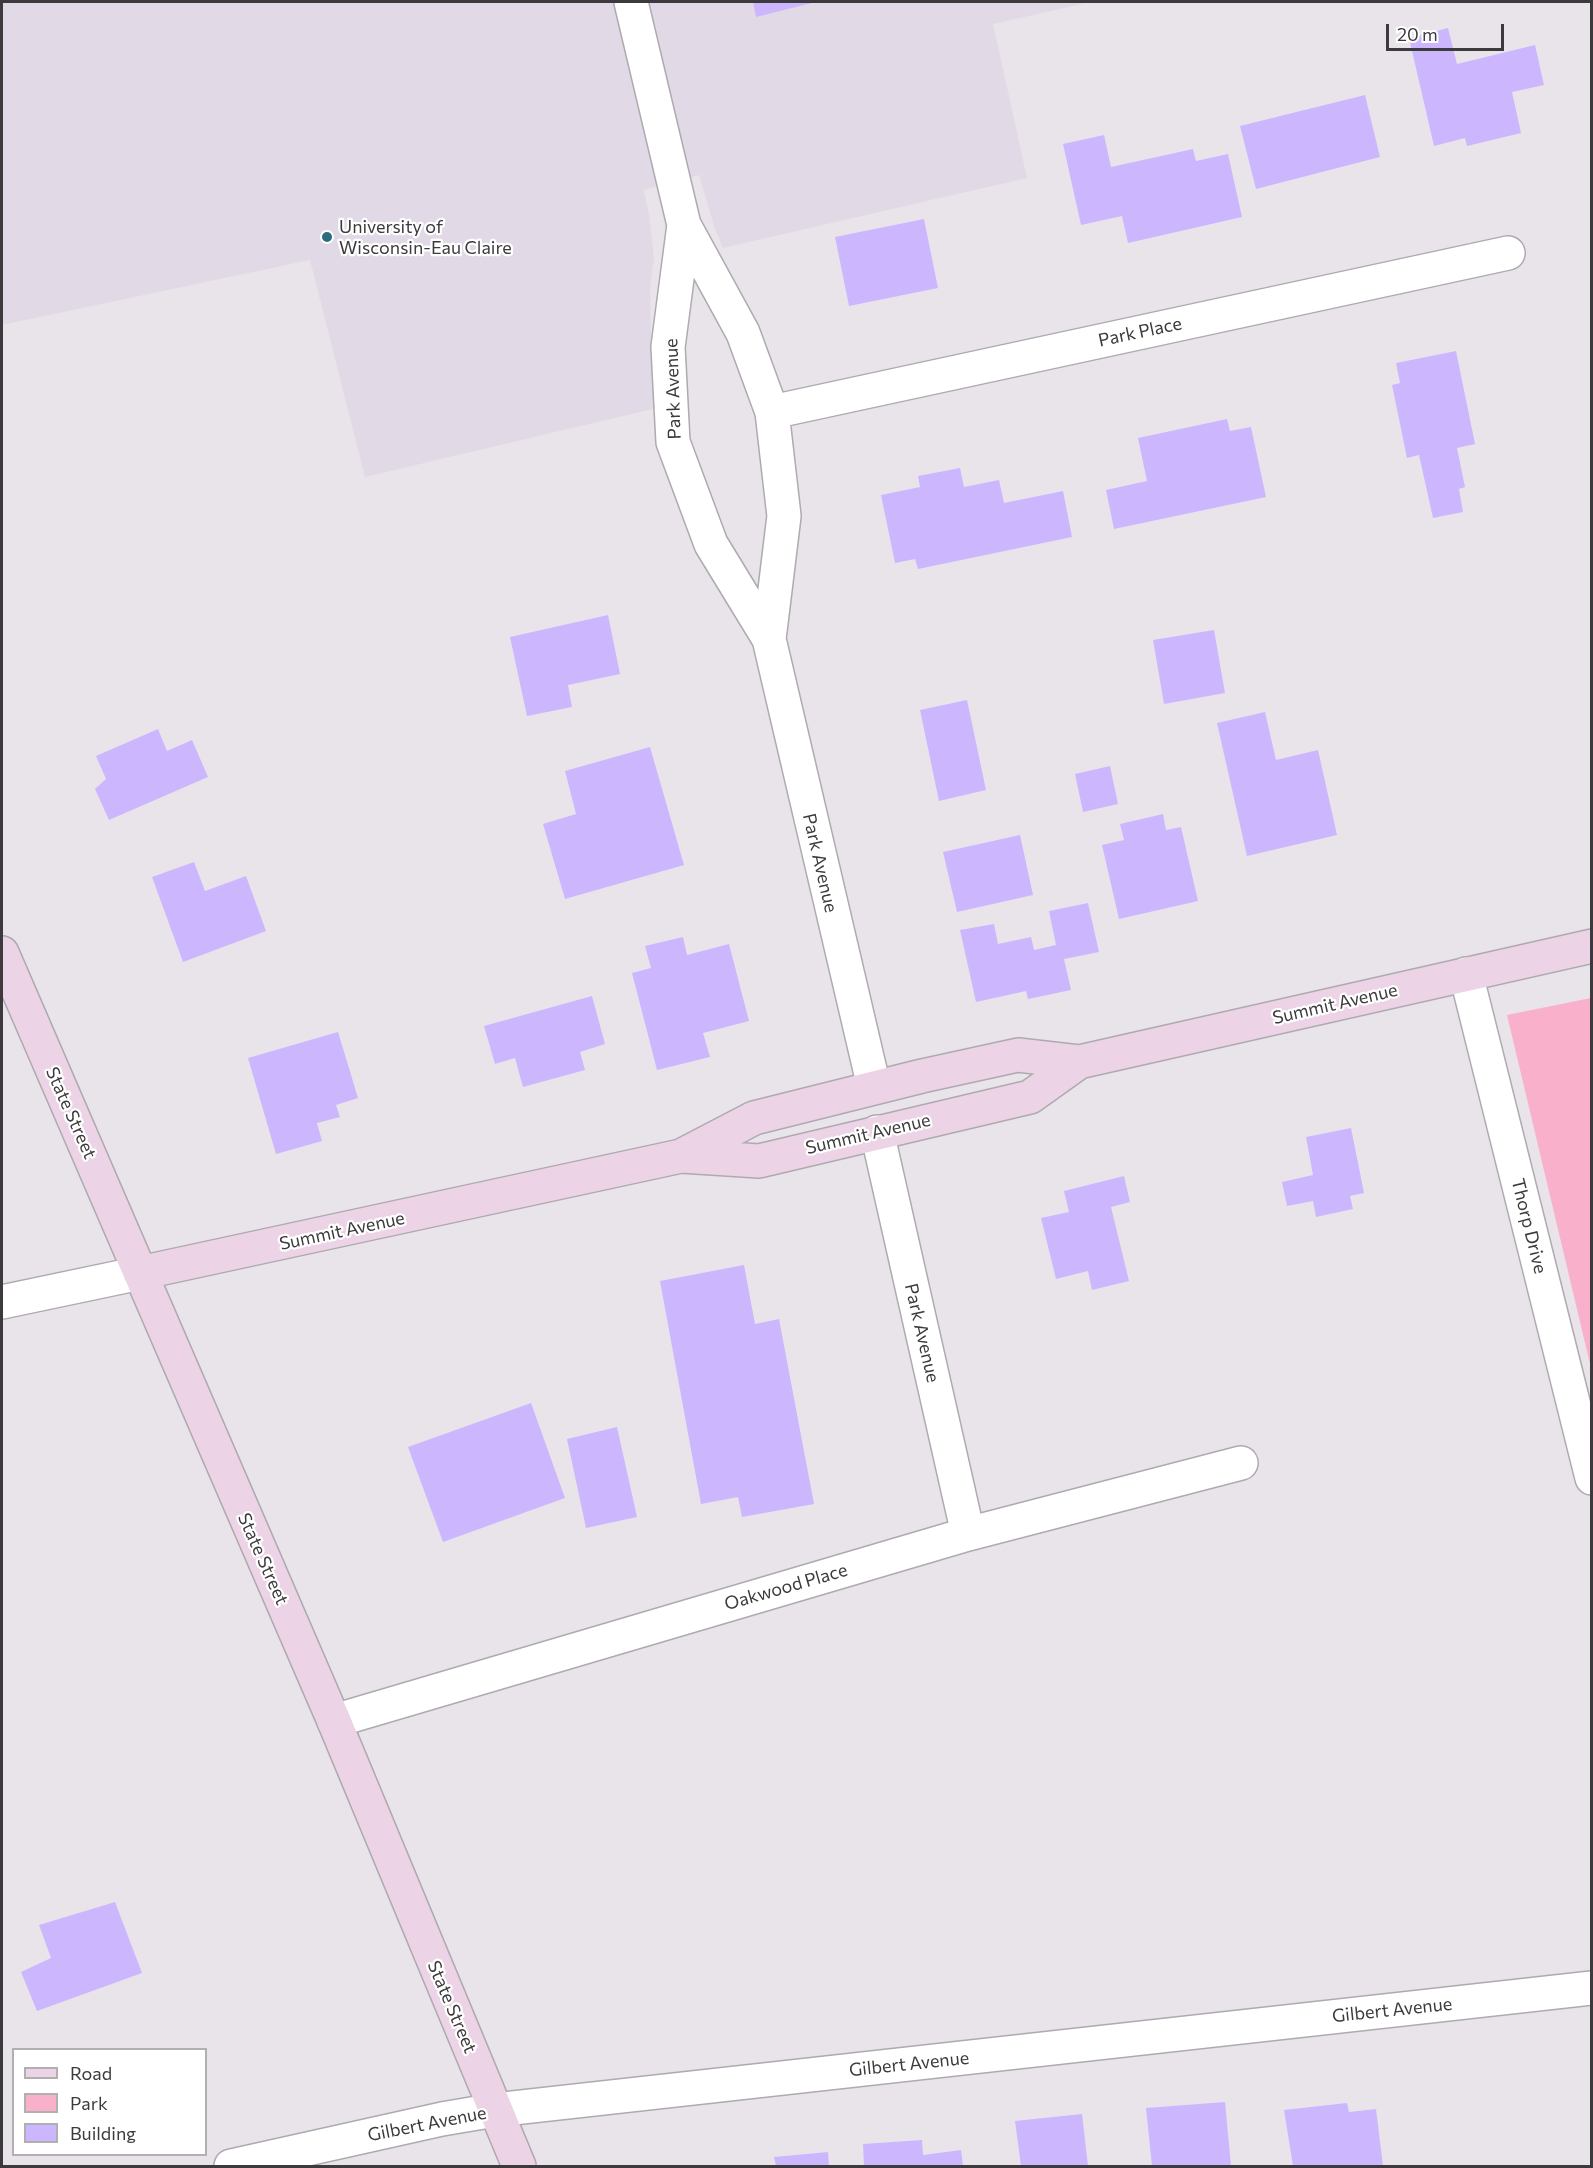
<!DOCTYPE html>
<html>
<head>
<meta charset="utf-8">
<style>
  body { margin:0 }
  #map { position:relative; width:1593px; height:2168px; overflow:hidden; background:#e8e4ea; font-family:Commissioner,sans-serif }
  canvas { display:block }
  .frame { position:absolute; inset:0; border:3px solid #3c3a3c; pointer-events:none }
  .legend { position:absolute; left:12px; top:2048px; width:195px; height:108px; box-sizing:border-box; background:#fff; border:2px solid #b1b0b1; margin:0; padding:8px 10px; list-style:none; font-size:18px; color:#3c3a3c }
  .legend li { display:flex; align-items:center; gap:12px; height:30px }
  .legend b { width:30px; border:2px solid #b1b0b1 }
  .scale { position:absolute; left:1386px; top:24px; width:118px; height:27px; box-sizing:border-box; border:3px solid #3c3a3c; border-top:0; padding-left:8px; font-size:18px; line-height:21px; white-space:nowrap; color:#3c3a3c; -webkit-text-stroke:4px #fff; paint-order:stroke }
</style>
</head>
<body>
<div id="map">
<canvas width="1593" height="2168"></canvas>
<div class="frame"></div>
<ul class="legend">
<li><b style="height:8px;background:#ecd3e6"></b>Road</li>
<li><b style="height:16px;background:#f9b0cb"></b>Park</li>
<li><b style="height:16px;background:#ccb7ff"></b>Building</li>
</ul>
<div class="scale">20 m</div>
</div>
<script>
const g = document.querySelector('canvas').getContext('2d');
g.lineJoin = 'round';
function paint(path, color) { g.fillStyle = color; g.fill(path, 'evenodd'); }
const poly = rows => new Path2D(rows.map(r => 'M' + r).join(''));
function strokePath(path, color, width, dash) { g.strokeStyle = color; g.lineWidth = width; g.lineCap = dash ? 'butt' : 'round'; g.setLineDash(dash || []); g.stroke(path); }
function label(font, color, halo, rows, align = 'center') {
  g.font = font + ' Commissioner,sans-serif'; g.lineWidth = 4.5; g.setLineDash([]); g.textBaseline = 'middle'; g.strokeStyle = halo; g.fillStyle = color; for (const [text, x, y, turn = 0] of rows) {
    g.save(); g.translate(x, y); g.rotate((+turn || 0) * Math.PI / 180); g.textAlign = isNaN(turn) ? turn : align; if (halo) g.strokeText(text, 0, 0); g.fillText(text, 0, 0); g.restore();
  }
}
paint(poly([
  [2,2,1090,2,993,24,1027,178,723,248,714,226,699,175,644,190,649,215,654,258,650,287,651,348,657,408,365,477,310,260,2,325]
]), '#e2d9e6');
paint(poly([
  [1591,998,1592,998,1591,1368,1507,1015]
]), '#f9b0cb');
paint(poly([
  [753,2,816,2,756,17],
  [1448,28,1457,64,1535,45,1544,85,1512,92,1521,133,1467,146,1465,138,1434,146,1409,38],
  [1365,95,1380,157,1256,189,1240,126],
  [1104,135,1111,167,1193,149,1196,161,1228,154,1242,217,1128,243,1122,216,1081,225,1063,144],
  [924,219,938,288,849,306,835,237],
  [1456,351,1475,444,1457,448,1465,487,1459,489,1463,512,1433,518,1419,455,1407,458,1392,385,1400,383,1396,363],
  [1227,419,1230,431,1251,427,1266,497,1114,529,1106,490,1147,481,1138,438],
  [960,468,964,487,999,480,1004,503,1063,491,1072,537,918,569,915,559,895,563,881,495,920,487,918,476],
  [608,615,620,674,568,685,572,707,527,716,510,637],
  [1214,630,1225,693,1164,704,1153,640],
  [967,700,986,790,939,801,920,710],
  [1265,712,1276,760,1318,750,1337,835,1247,856,1217,723],
  [158,729,167,751,192,740,208,777,109,820,95,789,106,779,96,756],
  [650,747,684,865,565,899,543,824,576,814,565,771],
  [1110,766,1118,804,1083,812,1075,774],
  [1163,814,1166,830,1181,827,1198,901,1119,919,1102,845,1124,840,1120,824],
  [1020,835,1033,895,957,912,943,852],
  [194,862,205,891,246,876,266,931,183,962,152,877],
  [1088,903,1099,952,1064,959,1071,990,1028,999,1026,991,976,1002,960,930,994,924,998,944,1031,937,1034,950,1056,945,1049,911],
  [683,937,687,955,729,944,749,1021,703,1033,710,1057,657,1070,632,973,651,968,645,946],
  [592,996,605,1044,580,1052,585,1070,523,1087,515,1058,495,1064,484,1026],
  [338,1032,358,1098,336,1105,340,1117,317,1123,322,1141,276,1154,248,1058],
  [1351,1128,1364,1193,1350,1196,1353,1209,1316,1217,1313,1201,1287,1206,1282,1182,1313,1175,1306,1137],
  [1124,1176,1130,1202,1111,1207,1129,1281,1092,1290,1088,1271,1056,1279,1041,1218,1069,1212,1064,1191],
  [744,1265,755,1324,779,1319,814,1504,742,1517,738,1497,701,1504,660,1281],
  [531,1403,565,1498,443,1542,408,1447],
  [617,1427,637,1517,586,1528,567,1439],
  [115,1902,142,1973,37,2011,21,1972,51,1958,39,1925],
  [1225,2102,1231,2166,1152,2166,1146,2108],
  [1347,2103,1349,2112,1376,2109,1383,2166,1293,2166,1284,2110],
  [1082,2114,1088,2166,1021,2166,1015,2121],
  [922,2140,923,2155,961,2150,963,2166,864,2166,863,2144],
  [828,2152,829,2166,776,2166,774,2157]
]), '#ccb7ff');
const street = poly([
  [631,2,684,225,743,333,772,412,784,516,769,639],
  [684,225,668,347,673,442,711,544,769,639,874,1087],
  [772,412,1508,253],
  [1466,974,1592,1478],
  [877,1132,968,1534],
  [2,1302,140,1273],
  [334,1721,968,1534,1241,1463],
  [231,2166,442,2119,495,2110,1592,1988]
]);
const secondary = poly([
  [2,953,334,1721,519,2166],
  [681,1156,759,1161,1030,1097,1079,1062],
  [140,1273,681,1156,754,1118,922,1076,1018,1055,1079,1062,1592,946]
]);
strokePath(street, '#aeaab0', 36);
strokePath(secondary, '#aeaab0', 36);
strokePath(street, '#fff', 33);
strokePath(secondary, '#ecd3e6', 33);
for (const [x, y, r, color] of [
  [327,237,6,"#2a6c7f"]
]) { const dot = new Path2D(); dot.arc(x, y, r, 0, 2 * Math.PI); g.fillStyle = color; g.fill(dot); strokePath(dot, '#fff', 2); }
label('18px', '#3c3a3c', '#fff', [
  ["University of",339,227],
  ["Wisconsin-Eau Claire",339,248]
], 'left');
label('18px', '#3c3a3c', '#fff', [
  ["Park Place",1140,332,-12],
  ["Park Avenue",673,389,-92],
  ["Park Avenue",820,863,77],
  ["Summit Avenue",1335,1004,-13],
  ["State Street",71,1113,66],
  ["Summit Avenue",868,1134,-13],
  ["Thorp Drive",1529,1226,76],
  ["Summit Avenue",342,1231,-12],
  ["Park Avenue",922,1333,77],
  ["State Street",263,1559,66],
  ["Oakwood Place",786,1587,-16],
  ["State Street",452,2007,67],
  ["Gilbert Avenue",1392,2010,-6],
  ["Gilbert Avenue",909,2064,-6],
  ["Gilbert Avenue",427,2124,-11]
]);
</script>
</body>
</html>
